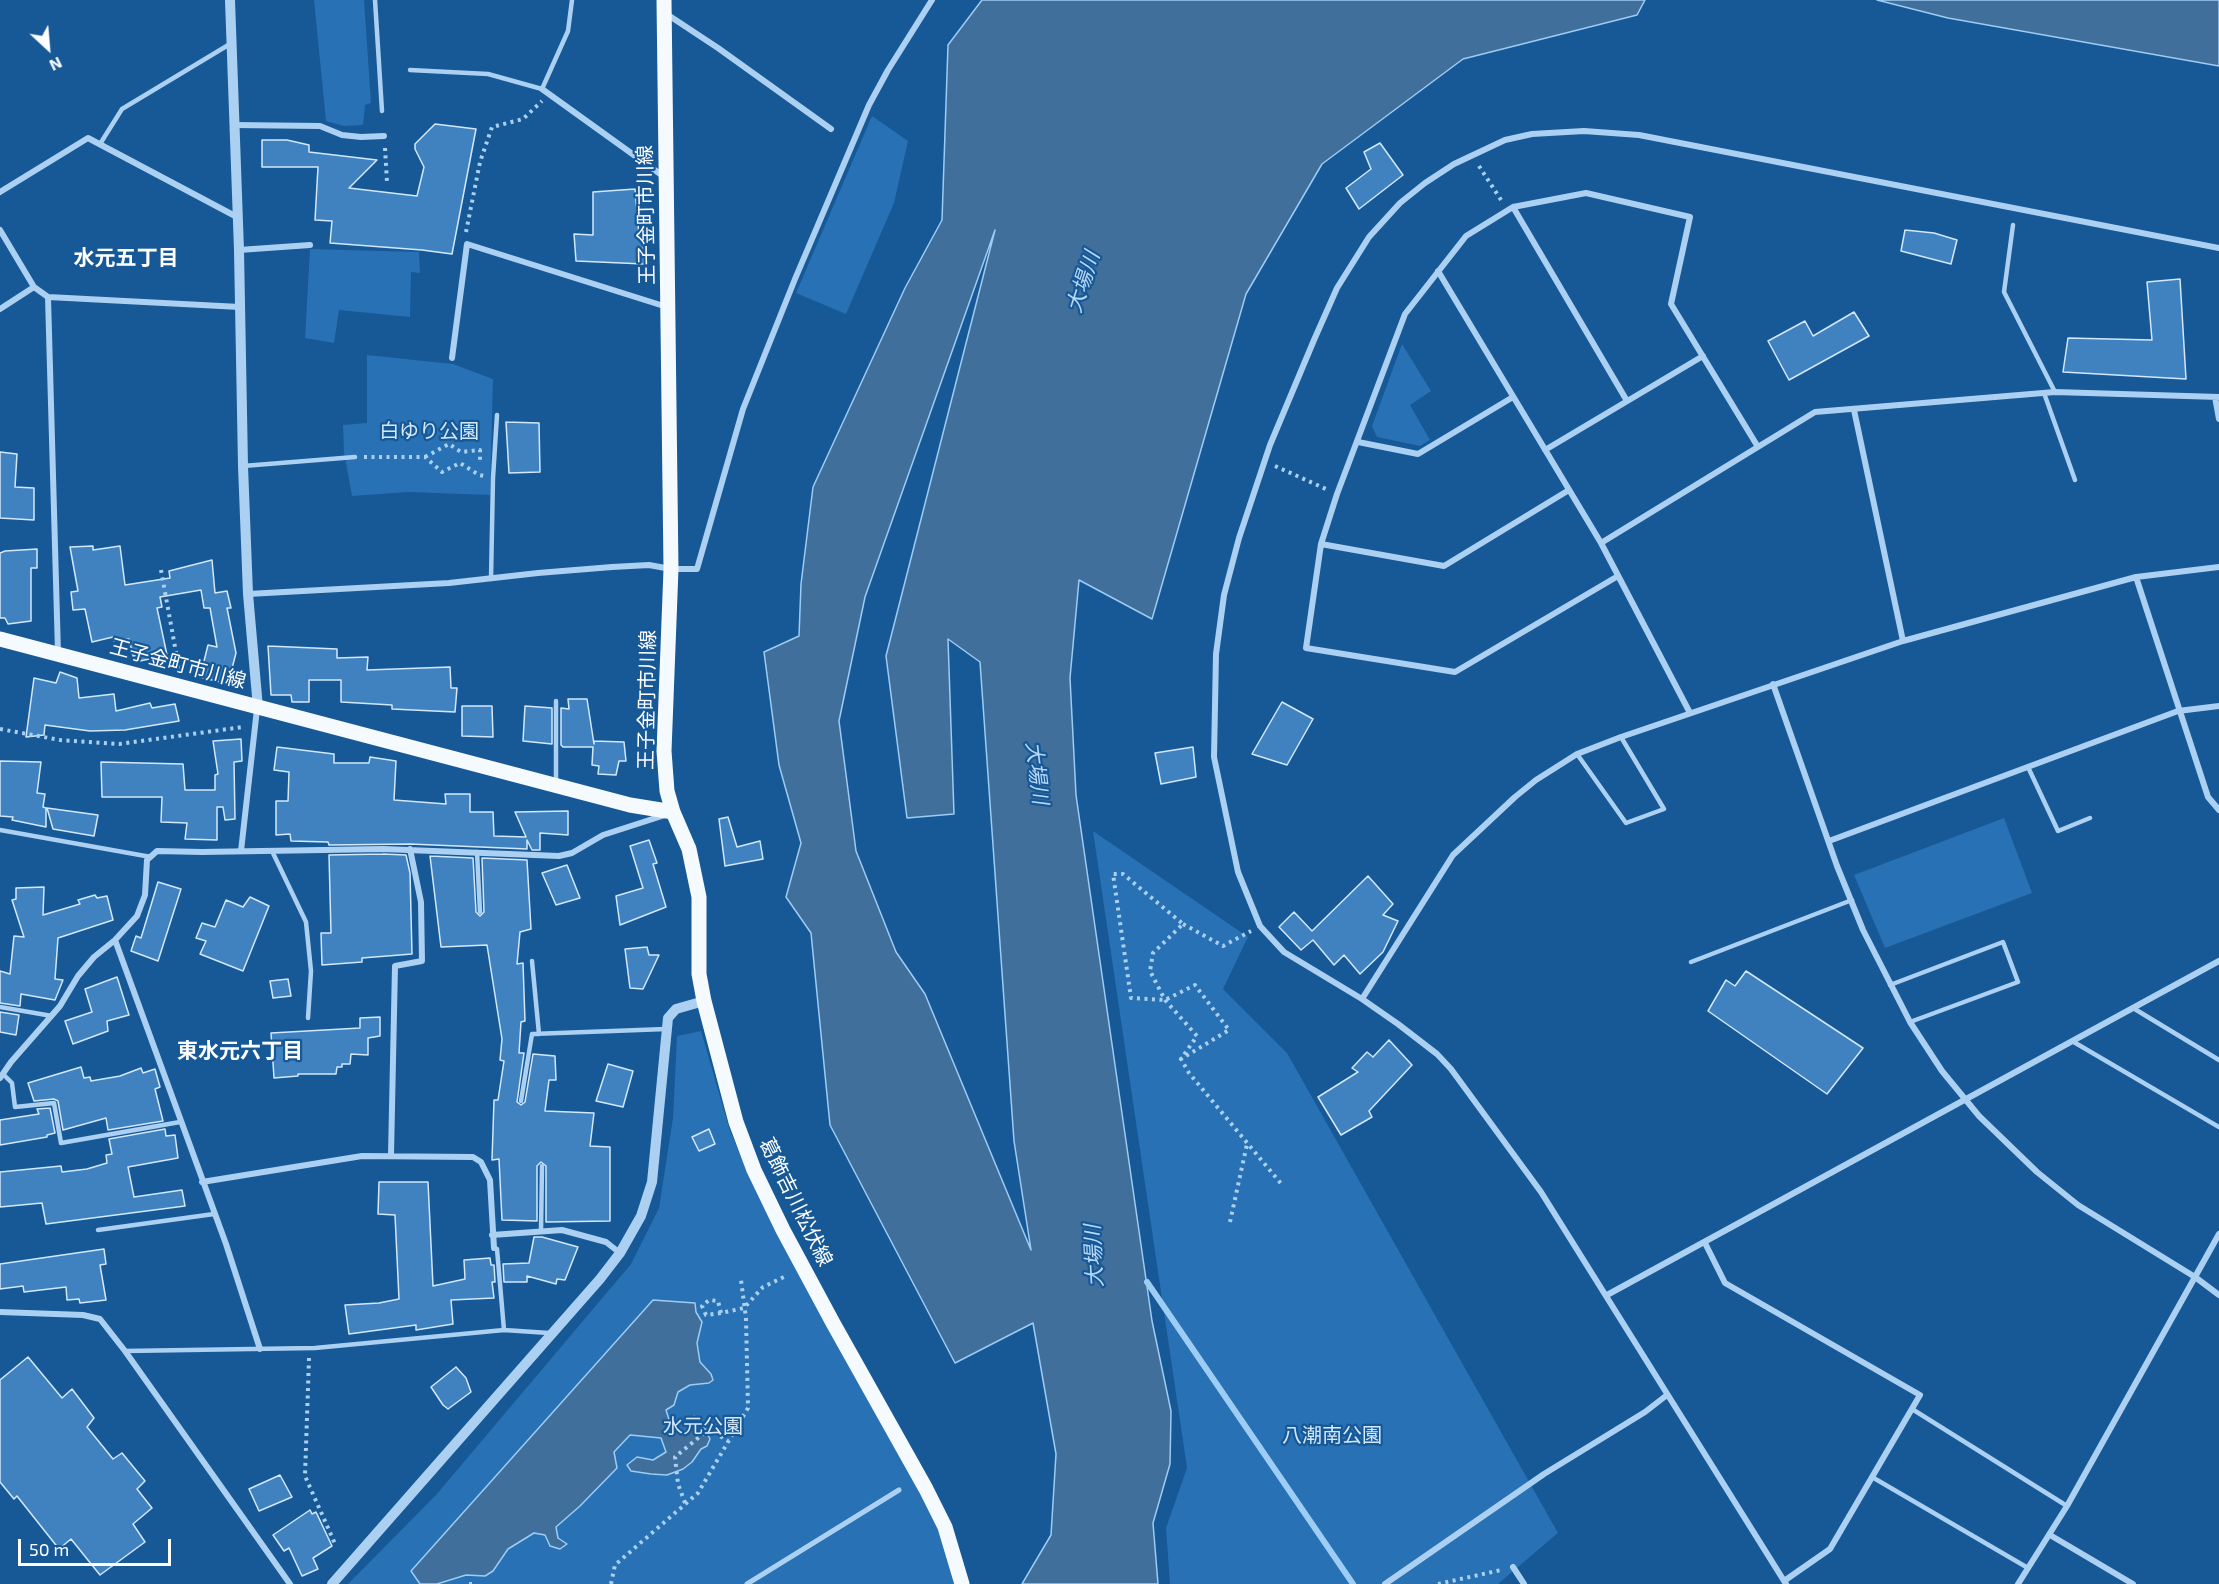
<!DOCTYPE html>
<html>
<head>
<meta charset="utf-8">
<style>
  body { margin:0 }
  #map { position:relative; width:2219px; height:1584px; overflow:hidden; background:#175897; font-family:"Exo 2",sans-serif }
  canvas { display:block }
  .north { position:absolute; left:18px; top:18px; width:60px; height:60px; -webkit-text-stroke:4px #175897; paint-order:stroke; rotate:154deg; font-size:16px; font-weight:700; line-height:24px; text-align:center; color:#fff }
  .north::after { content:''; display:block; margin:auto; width:21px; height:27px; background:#fff; clip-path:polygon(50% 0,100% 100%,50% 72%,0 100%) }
  .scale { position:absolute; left:18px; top:1539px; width:153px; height:27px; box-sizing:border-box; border:3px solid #fff; border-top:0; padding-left:8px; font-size:18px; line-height:21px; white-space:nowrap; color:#fff; -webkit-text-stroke:4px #175897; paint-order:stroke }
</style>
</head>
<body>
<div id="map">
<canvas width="2219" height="1584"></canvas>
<div class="north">N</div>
<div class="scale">50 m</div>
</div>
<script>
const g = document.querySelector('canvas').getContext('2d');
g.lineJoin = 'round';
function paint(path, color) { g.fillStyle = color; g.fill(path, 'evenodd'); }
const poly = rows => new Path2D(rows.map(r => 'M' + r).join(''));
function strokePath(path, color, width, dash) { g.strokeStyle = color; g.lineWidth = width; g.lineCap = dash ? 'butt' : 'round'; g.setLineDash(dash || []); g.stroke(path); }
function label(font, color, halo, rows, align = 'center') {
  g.font = font + ' "Exo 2","Noto Sans JP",sans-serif'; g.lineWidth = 4.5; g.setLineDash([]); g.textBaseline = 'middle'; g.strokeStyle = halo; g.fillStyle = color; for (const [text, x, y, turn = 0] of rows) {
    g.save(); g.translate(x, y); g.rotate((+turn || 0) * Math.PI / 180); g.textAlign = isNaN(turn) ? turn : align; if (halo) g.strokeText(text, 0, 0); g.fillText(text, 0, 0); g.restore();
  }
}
paint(poly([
  [314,0,364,0,371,103,365,105,363,125,344,126,326,121],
  [872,116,908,141,894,203,846,314,796,293],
  [310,249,419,252,420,273,411,272,410,317,339,310,334,343,305,338],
  [1402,344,1431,391,1410,405,1430,440,1420,446,1377,437,1372,426],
  [367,355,453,364,493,379,490,495,408,492,352,496,344,452,343,425,367,423],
  [2004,818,2032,893,1885,948,1854,875],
  [1093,831,1248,937,1223,989,1287,1053,1558,1533,1498,1584,1170,1584,1166,1528,1187,1468],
  [701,1031,730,1131,755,1189,930,1509,949,1554,954,1584,348,1584,436,1495,631,1264,659,1208,673,1118,677,1036]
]), '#2771b4');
const water = poly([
  [982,0,1645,0,1637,15,1463,59,1322,164,1246,294,1152,619,1079,580,1070,678,1076,795,1152,1321,1171,1411,1170,1464,1153,1523,1158,1584,1022,1584,1051,1535,1056,1454,1033,1323,955,1363,830,1125,811,933,786,897,801,843,779,765,764,652,799,636,801,584,813,487,905,288,942,220,948,45,982,0],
  [995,230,886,656,907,818,954,814,948,639,980,662,1014,1141,1031,1250,925,994,896,952,856,851,839,721,865,597,995,230],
  [1877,0,2219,0,2219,66,1948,18,1877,0],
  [653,1300,695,1303,696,1312,702,1322,697,1343,700,1362,711,1374,713,1380,709,1383,690,1385,678,1392,674,1405,666,1410,672,1429,682,1433,688,1429,694,1416,700,1419,710,1439,707,1446,701,1449,692,1462,683,1469,667,1475,651,1474,631,1471,627,1465,637,1457,653,1460,666,1452,661,1438,630,1435,614,1452,617,1468,580,1506,556,1527,558,1538,567,1544,560,1549,550,1546,545,1535,534,1533,508,1549,493,1571,485,1576,466,1575,437,1584,420,1584,411,1571,653,1300]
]);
paint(water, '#416f9c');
strokePath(water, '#9dccf4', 1.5);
strokePath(poly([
  [1147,1282,1353,1584]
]), '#9dccf4', 6);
const building = poly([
  [435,124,476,129,452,254,422,250,330,243,332,221,315,220,318,167,262,167,262,140,287,140,309,145,309,152,377,160,349,188,417,196,424,167,415,149,415,144,435,124],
  [1380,143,1403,175,1359,209,1346,188,1371,169,1364,152,1380,143],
  [635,189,639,235,643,235,644,264,576,261,574,234,593,235,593,192,635,189],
  [1905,230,1934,233,1957,240,1951,264,1901,251,1905,230],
  [2180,279,2186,379,2063,372,2068,338,2152,340,2147,282,2180,279],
  [1854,312,1869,336,1789,380,1768,341,1805,321,1813,336,1854,312],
  [506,422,539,423,540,472,509,473,506,422],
  [0,452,17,454,15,487,34,488,34,520,0,518,0,452],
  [93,546,93,550,120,546,125,585,170,578,169,571,212,560,215,593,227,591,231,608,227,608,236,653,228,684,200,677,208,645,217,647,210,608,204,608,201,590,160,597,162,607,157,608,167,655,140,661,139,655,133,656,129,639,114,641,113,637,92,642,85,609,73,610,71,592,78,591,70,547,93,546],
  [37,549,37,568,31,568,31,621,8,624,5,618,0,618,0,553,5,551,37,549],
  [268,646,337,649,337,658,368,657,367,670,450,667,451,688,457,688,455,712,392,709,392,705,341,702,341,680,309,680,309,702,292,702,291,695,271,695,268,646],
  [60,672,77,678,79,698,114,694,116,711,150,703,152,708,175,704,179,721,125,730,90,731,45,725,44,735,26,737,34,678,56,683,60,672],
  [568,699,587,699,594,744,594,741,624,742,626,761,619,761,616,775,598,774,599,766,592,765,593,747,563,747,561,745,561,708,569,709,568,699],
  [1282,702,1313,719,1287,765,1252,754,1282,702],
  [462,706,492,706,493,737,462,736,462,706],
  [525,706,552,708,552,744,523,741,525,706],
  [241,739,242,761,234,762,235,819,225,820,223,807,217,807,217,840,185,839,187,823,161,822,162,797,102,797,101,762,183,764,185,790,215,790,215,775,218,774,213,741,241,739],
  [277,747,334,754,334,763,369,763,370,757,396,761,394,800,446,804,445,794,470,794,470,812,493,812,494,836,526,837,515,812,568,811,568,835,540,833,540,850,532,850,527,840,527,849,410,844,329,845,328,842,291,841,290,834,276,835,276,801,288,801,289,772,274,770,277,747],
  [1193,747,1196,777,1161,784,1155,753,1193,747],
  [0,761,41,762,37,793,45,794,43,807,46,808,46,827,12,820,13,817,0,816,0,761],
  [47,808,98,815,94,836,53,829,47,808],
  [728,817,737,847,760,841,763,859,725,866,719,819,728,817],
  [649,840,657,863,653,864,666,907,620,925,616,896,643,888,630,846,649,840],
  [383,854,406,855,410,873,412,954,362,958,362,962,322,965,321,933,331,933,329,855,383,854],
  [430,856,473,858,476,912,480,916,484,912,482,858,527,860,531,929,520,932,517,964,523,963,525,1021,521,1022,519,1053,524,1053,517,1102,521,1105,525,1102,533,1054,555,1056,556,1080,549,1080,545,1111,594,1113,590,1146,610,1147,610,1221,546,1222,546,1166,541,1162,537,1166,537,1221,502,1220,499,1159,492,1160,494,1100,498,1100,504,1061,500,1060,502,1039,487,945,441,947,430,856],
  [567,865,580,898,556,905,542,873,567,865],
  [1368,876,1393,904,1383,915,1398,921,1383,952,1360,974,1344,955,1334,965,1313,940,1301,950,1279,927,1294,912,1312,931,1368,876],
  [158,882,181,889,158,961,131,951,136,936,141,938,158,882],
  [44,887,43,915,80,904,78,900,95,895,97,898,107,896,113,920,58,938,55,979,63,980,55,1000,21,994,20,1006,0,1003,0,971,10,974,14,936,24,937,12,900,16,899,16,888,44,887],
  [250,897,269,906,243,971,200,954,206,941,196,938,202,923,215,927,226,900,243,907,250,897],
  [647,947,649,955,659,955,643,989,630,988,625,949,647,947],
  [1746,971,1863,1048,1827,1094,1708,1011,1726,980,1735,986,1746,971],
  [117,977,129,1015,107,1021,108,1031,73,1044,65,1021,92,1012,85,989,117,977],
  [288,979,291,996,273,998,270,981,288,979],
  [0,1012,19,1015,16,1035,0,1032,0,1012],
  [380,1017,380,1036,368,1038,368,1055,351,1054,350,1064,342,1064,342,1067,337,1067,336,1074,298,1074,298,1076,274,1078,271,1033,360,1028,360,1018,380,1017],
  [1389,1040,1412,1065,1369,1111,1372,1117,1341,1135,1318,1097,1358,1072,1352,1068,1367,1052,1373,1057,1389,1040],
  [608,1064,633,1071,623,1107,596,1101,608,1064],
  [81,1067,84,1078,90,1077,91,1081,120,1076,141,1068,143,1073,155,1069,160,1087,155,1089,163,1121,108,1130,106,1118,63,1130,58,1101,54,1099,34,1101,28,1083,81,1067],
  [50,1108,55,1133,47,1135,47,1137,0,1145,0,1120,39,1114,37,1109,50,1108],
  [165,1129,166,1136,175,1135,178,1158,128,1167,134,1197,182,1190,185,1206,46,1224,42,1203,0,1207,0,1172,61,1166,62,1172,87,1169,107,1163,106,1155,112,1154,109,1139,165,1129],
  [709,1129,715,1144,699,1151,692,1137,709,1129],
  [379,1182,428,1182,433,1286,465,1279,464,1260,490,1258,491,1265,494,1265,495,1282,492,1282,494,1298,451,1300,453,1324,416,1330,416,1325,349,1334,345,1305,379,1303,399,1299,395,1215,378,1214,379,1182],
  [534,1237,542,1237,578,1247,565,1280,557,1279,556,1284,527,1276,527,1282,504,1282,503,1264,529,1263,534,1237],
  [104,1249,106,1264,100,1265,106,1300,80,1303,79,1299,67,1300,66,1287,24,1292,23,1286,0,1289,0,1264,104,1249],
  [28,1357,62,1398,72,1389,94,1418,87,1427,113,1459,122,1453,145,1481,137,1489,152,1508,133,1524,145,1542,100,1575,71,1539,59,1549,17,1496,14,1499,0,1482,0,1380,28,1357],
  [456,1367,466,1378,471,1392,448,1409,443,1405,431,1387,456,1367],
  [280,1475,292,1497,259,1511,249,1489,280,1475],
  [310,1510,312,1514,316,1512,332,1546,313,1558,318,1569,302,1576,289,1548,284,1551,273,1535,310,1510]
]);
paint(building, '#4082bf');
strokePath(building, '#d2e8fc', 1.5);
strokePath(poly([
  [385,148,387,182],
  [1479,166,1501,200],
  [466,232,480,162,492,127,523,119,542,101],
  [364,457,425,457,442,472,460,463,479,475,484,476],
  [425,457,449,444,461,452,480,450,480,460],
  [1275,466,1326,489],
  [161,570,179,669],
  [0,729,60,740,119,744,243,727],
  [1183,924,1223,946,1251,931],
  [1180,1058,1181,1059,1229,1030,1195,985,1165,1000,1131,998,1113,874,1123,874,1183,924,1153,953,1150,971,1165,1000,1197,1036,1181,1059,1189,1073,1283,1186],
  [1230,1222,1247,1144],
  [721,1313,718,1301,709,1300,702,1306,706,1315,721,1313,744,1308,763,1287,786,1276],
  [309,1358,305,1476,336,1546],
  [685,1503,678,1484,675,1457,709,1429,728,1441],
  [469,1584,474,1584],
  [611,1584,615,1565,698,1493,748,1408,746,1318,741,1280],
  [1438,1584,1501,1570]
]), '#abd0f1', 4, [3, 4.5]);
strokePath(poly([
  [375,0,382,111],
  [410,70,488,74,542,89,568,31,572,0],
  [100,144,122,109,230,44],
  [2013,225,2004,292,2055,392],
  [2044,393,2075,480],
  [243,466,355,457],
  [491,579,493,478,497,415],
  [1577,754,1626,823,1664,809,1621,737],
  [2028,767,2058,831,2090,818],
  [556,783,556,701],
  [0,830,151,857],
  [272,851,306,922,311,971,308,1018],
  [477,852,480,912],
  [532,961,539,1034],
  [1691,962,1852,900],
  [1890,985,2003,942,2018,982,1910,1022],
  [0,1007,52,1016],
  [2133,1008,2219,1060],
  [2072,1041,2219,1127],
  [3,1074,12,1083,15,1107,54,1103,61,1143,180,1122],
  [521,1101,532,1034,666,1029],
  [98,1230,214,1214],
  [541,1231,542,1166],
  [504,1330,549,1333],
  [125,1351,315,1348,504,1330,497,1249,494,1248],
  [1912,1409,2067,1506],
  [1872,1477,2028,1568]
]), '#abd0f1', 4.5);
strokePath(poly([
  [747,1584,899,1490]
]), '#abd0f1', 5);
strokePath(poly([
  [665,13,718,48,831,129],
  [542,89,663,176],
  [234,125,320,126,342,135,361,137,384,136],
  [0,192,88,138,237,217],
  [1513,207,1627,401],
  [0,230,34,287,48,297,240,307],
  [239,250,310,245],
  [1438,271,1601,543,1690,713],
  [48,297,58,653],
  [0,309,34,287],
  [452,358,467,244,667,307],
  [2215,397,2219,419],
  [1854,410,1903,641],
  [1358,442,1418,454,1513,397],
  [1545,450,1703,356],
  [1601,543,1815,412,2055,392,2219,397],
  [1321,544,1444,566,1569,490],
  [1618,576,1455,672,1306,648,1321,544,1337,494,1405,314,1466,236,1513,207,1586,193,1690,217,1671,304,1758,447],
  [2136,577,2208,797,2219,810],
  [248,594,449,583,538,573,612,567,649,565,671,569,697,569,743,409,795,279,869,105,888,70,932,0],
  [1773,684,1837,866,1863,930,1910,1022,1942,1071,1979,1116,2037,1172,2078,1205,2195,1277,2219,1295],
  [1829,841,2178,711,2219,706],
  [241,851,257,709],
  [115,940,226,1244,260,1349],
  [1362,999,1453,855,1515,797,1536,780,1577,754,1621,737,1903,641,2136,577,2219,567],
  [0,1078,11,1062,60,1006,78,976,94,957,115,940,137,916,145,895,147,860,157,851,202,852,383,849,559,856,572,853,603,835,665,815],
  [391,1155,395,966,422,961,421,902,410,849],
  [202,1182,362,1156,473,1157,481,1162,490,1180,494,1248],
  [492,1235,562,1230,606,1242,620,1253],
  [1705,1243,1725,1283,1920,1395,1830,1549,1784,1581],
  [1607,1295,2219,961],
  [0,1312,83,1315,100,1319,125,1351,290,1584],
  [2050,1535,2133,1584],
  [1513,1567,1524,1584],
  [1385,1584,1544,1474,1645,1412,1667,1395],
  [1786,1584,1541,1192,1451,1069,1437,1054,1398,1024,1362,999,1284,952,1260,926,1238,872,1214,757,1216,654,1224,595,1239,538,1270,445,1314,340,1337,288,1369,237,1400,203,1425,183,1454,164,1505,140,1532,134,1584,131,1639,135,2219,248],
  [2018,1584,2067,1506,2219,1234]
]), '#abd0f1', 6);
strokePath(poly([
  [230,0,239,250,243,466,248,594,258,708],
  [332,1584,600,1279,620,1253,641,1216,652,1182,668,1018,676,1009,704,1001]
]), '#abd0f1', 10);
strokePath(poly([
  [664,0,671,569,664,751,667,791,673,812,689,849,699,897,699,974,704,1001,736,1122,754,1170,783,1230,833,1323,926,1489,945,1527,962,1584],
  [0,639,630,805,673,812]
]), '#f5faff', 15);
label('20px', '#fff', '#175897', [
  ["王子金町市川線",646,215,-91],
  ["王子金町市川線",178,664,15],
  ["王子金町市川線",647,700,-89],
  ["葛飾吉川松伏線",796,1202,64]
]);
label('20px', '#d2e8fc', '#175897', [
  ["白ゆり公園",429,431],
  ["水元公園",703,1426],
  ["八潮南公園",1332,1435]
]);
label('bold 21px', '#fff', '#175897', [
  ["水元五丁目",126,258],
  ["東水元六丁目",240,1051]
]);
label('italic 21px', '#b7d9f8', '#175897', [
  ["大場川",1083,282,-72],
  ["大場川",1037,773,83],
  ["大場川",1094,1256,-93]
]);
</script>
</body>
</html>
